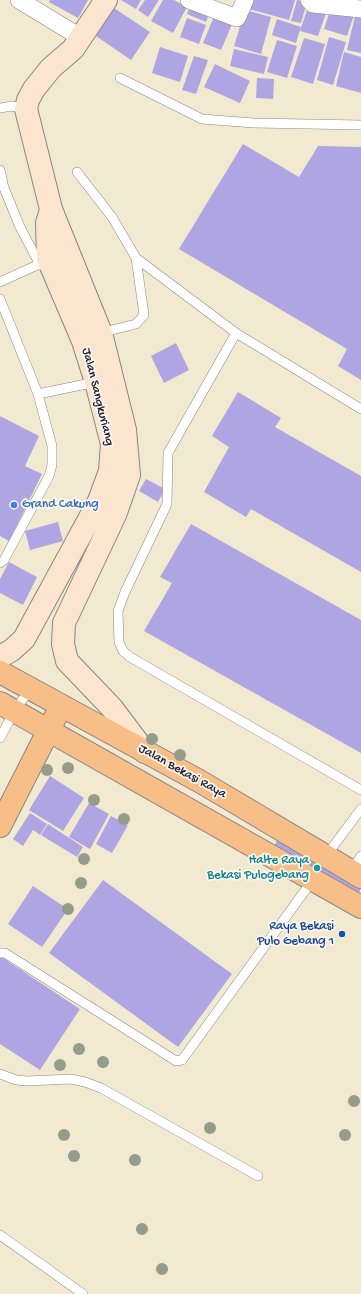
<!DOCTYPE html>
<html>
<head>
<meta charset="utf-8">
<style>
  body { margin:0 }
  canvas { display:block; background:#f1e9d0 }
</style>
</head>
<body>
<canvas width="361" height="1294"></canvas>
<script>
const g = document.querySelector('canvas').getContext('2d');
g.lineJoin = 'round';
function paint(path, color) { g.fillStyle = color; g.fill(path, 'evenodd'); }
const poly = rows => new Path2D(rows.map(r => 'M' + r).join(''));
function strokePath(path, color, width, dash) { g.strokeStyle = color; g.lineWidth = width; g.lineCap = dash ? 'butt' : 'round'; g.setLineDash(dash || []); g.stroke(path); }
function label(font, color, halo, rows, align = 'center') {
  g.font = font + ' "Gochi Hand",sans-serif'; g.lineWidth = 3.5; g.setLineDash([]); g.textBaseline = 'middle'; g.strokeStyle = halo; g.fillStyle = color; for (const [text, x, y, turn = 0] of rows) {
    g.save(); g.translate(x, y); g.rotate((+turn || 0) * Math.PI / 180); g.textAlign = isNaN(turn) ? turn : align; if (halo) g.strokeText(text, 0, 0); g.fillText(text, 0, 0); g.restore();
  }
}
paint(poly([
  [50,0,88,0,78,18,49,2],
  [121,0,141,0,136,9],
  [145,0,159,0,148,17,138,10],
  [163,0,174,0,187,7,173,33,151,21],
  [251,0,295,0,289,20,249,9],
  [297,0,307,2,301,23,291,21],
  [190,6,209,13,206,22,187,14],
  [308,7,326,13,318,36,300,31],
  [114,8,150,32,131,60,96,36],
  [331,8,354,15,347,36,324,29],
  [245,10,271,17,261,54,234,46],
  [356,12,361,13,361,53,347,50],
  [215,14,233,22,221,50,203,43],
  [187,18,206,25,199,44,180,37],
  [277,19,301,27,296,43,272,35],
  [329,37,346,42,333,85,317,80],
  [304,38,325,44,313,84,291,77],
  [277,40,297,46,287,78,267,72],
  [160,47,188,56,180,82,152,73],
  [234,49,268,57,264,74,230,66],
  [344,52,361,57,361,93,336,86],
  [194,56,208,60,196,94,182,90],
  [215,64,250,81,240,103,204,87],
  [257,78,274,79,273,99,256,98],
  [243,144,299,177,318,146,361,147,361,380,338,366,347,349,179,249],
  [176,343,189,370,164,383,151,356],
  [238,392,281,418,275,427,361,476,361,572,251,509,246,517,204,492,229,447,212,436],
  [0,416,39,436,25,466,42,474,9,541,0,536],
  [146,479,165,489,158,502,139,491],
  [58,522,63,541,30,550,25,531],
  [191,524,361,620,361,753,144,631,172,583,160,577],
  [9,562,37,577,23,605,0,593,0,579],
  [50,776,84,798,63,831,29,810],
  [89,803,109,814,90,849,69,837],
  [30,813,47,824,40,835,33,830,23,846,13,839],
  [111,816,128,825,112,853,96,844],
  [48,824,83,847,77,857,41,835],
  [278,839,361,888,357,898,273,848],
  [103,880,232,974,178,1047,49,953],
  [33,886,68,909,42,947,8,924],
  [0,956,80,1009,40,1070,0,1044]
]), '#afa5e2');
const lane = poly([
  [120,78,202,119,254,123,361,125],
  [0,108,12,106,26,109],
  [0,170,4,188,20,227,40,265],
  [77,172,112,217,136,258,144,315,136,324,100,333],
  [136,258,236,333,361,409],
  [0,282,44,262],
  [0,299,38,394,52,446,52,465,49,476,4,560,0,563],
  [236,333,168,453,167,504,125,592,118,611,119,642,123,651,130,657,361,790],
  [38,394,96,382],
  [0,738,15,710,30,689],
  [326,856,361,809],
  [351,871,361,856],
  [0,953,5,953,176,1061,182,1060,312,881],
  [0,1074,16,1080,27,1081,71,1079,85,1082,101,1088,258,1176],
  [0,1235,83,1294]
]);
const street = poly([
  [19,0,80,37],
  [189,0,237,18,245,0],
  [309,0,313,4,361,9]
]);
const secondary = poly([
  [106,0,73,49,51,68,34,89,28,100,26,109,51,209,101,333,125,430,129,475,115,515,64,623,63,644,67,661,112,708,145,752],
  [0,657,12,650,24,639,99,501,110,471,112,444,96,382,83,341,48,259,47,223,50,213]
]);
const primary = poly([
  [0,826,61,706]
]);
const highway = poly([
  [0,672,201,782,361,877],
  [0,703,361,907]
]);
strokePath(lane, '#8a8686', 10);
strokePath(street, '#8a8686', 18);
strokePath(secondary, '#8a8686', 24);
strokePath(primary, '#8a8686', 24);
strokePath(highway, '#8a8686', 24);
strokePath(lane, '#fff', 9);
strokePath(street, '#fff', 17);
strokePath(secondary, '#fce5cf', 22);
strokePath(primary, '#f7be87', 22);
strokePath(highway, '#f7be87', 22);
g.fillStyle = '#949d8c';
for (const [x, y] of [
  [152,739],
  [180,755],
  [68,768],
  [47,770],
  [94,800],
  [124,819],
  [84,859],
  [81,883],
  [68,909],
  [79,1049],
  [103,1062],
  [60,1065],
  [354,1101],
  [210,1128],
  [64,1135],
  [345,1135],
  [74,1156],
  [135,1160],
  [142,1229],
  [162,1269]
]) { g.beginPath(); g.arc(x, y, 6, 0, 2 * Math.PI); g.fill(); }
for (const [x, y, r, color] of [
  [14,505,4,"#3f7fe0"],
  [317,868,4,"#0f9aa8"],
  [342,934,4,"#1a4fb4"]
]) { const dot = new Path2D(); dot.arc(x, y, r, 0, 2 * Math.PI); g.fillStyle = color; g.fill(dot); strokePath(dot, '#fbf7ec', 1.5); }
label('13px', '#22223b', '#fbf7ec', [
  ["Jalan Sangkuriang",97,397,76],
  ["Jalan Bekasi Raya",182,772,29]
]);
label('13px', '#366cbe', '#fbf7ec', [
  ["Grand Cakung",22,505]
], 'left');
label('13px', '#0d838f', '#fbf7ec', [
  ["Halte Raya",309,861],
  ["Bekasi Pulogebang",309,876]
], 'right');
label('13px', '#164399', '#fbf7ec', [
  ["Raya Bekasi",334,927],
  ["Pulo Gebang 1",334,942]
], 'right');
</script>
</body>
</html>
